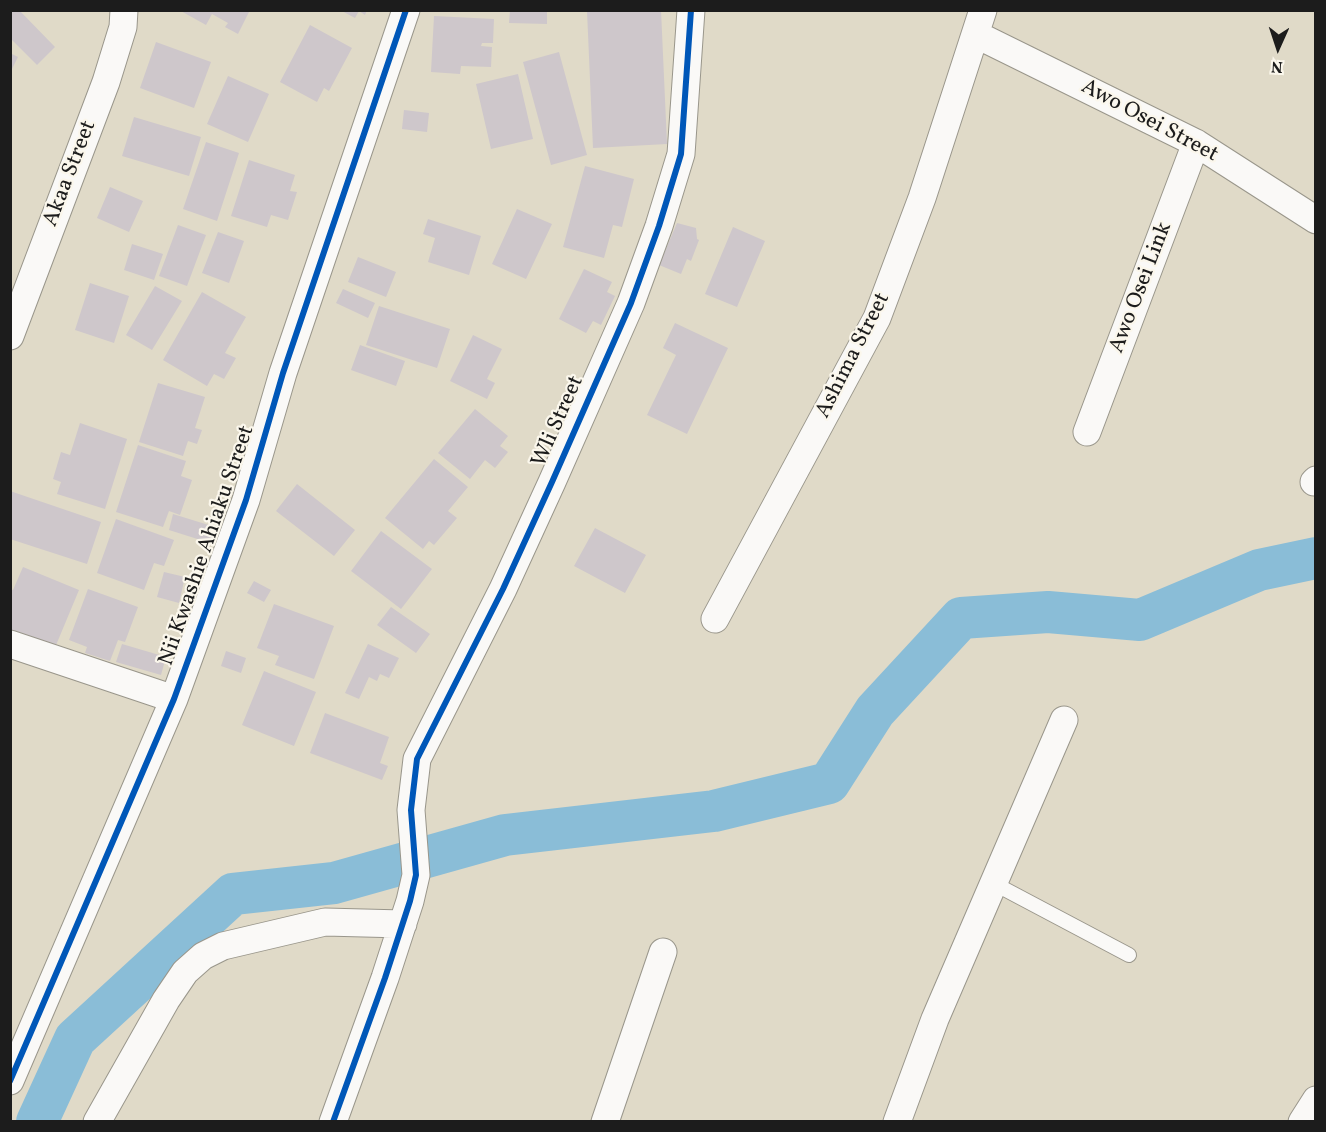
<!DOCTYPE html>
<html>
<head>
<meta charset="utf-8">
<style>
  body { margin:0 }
  #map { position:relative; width:1326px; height:1132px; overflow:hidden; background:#e0dac8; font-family:Vollkorn,serif }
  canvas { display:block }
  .frame { position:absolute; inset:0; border:12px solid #1c1c1c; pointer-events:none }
  .north { position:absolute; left:1248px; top:18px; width:60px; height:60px; -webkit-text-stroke:4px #fbf7ec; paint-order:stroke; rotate:183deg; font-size:16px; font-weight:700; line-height:24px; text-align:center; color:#1c1c1c }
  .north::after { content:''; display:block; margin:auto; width:21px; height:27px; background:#1c1c1c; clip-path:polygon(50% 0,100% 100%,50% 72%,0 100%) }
</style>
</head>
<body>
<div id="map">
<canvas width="1326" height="1132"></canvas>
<div class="frame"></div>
<div class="north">N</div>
</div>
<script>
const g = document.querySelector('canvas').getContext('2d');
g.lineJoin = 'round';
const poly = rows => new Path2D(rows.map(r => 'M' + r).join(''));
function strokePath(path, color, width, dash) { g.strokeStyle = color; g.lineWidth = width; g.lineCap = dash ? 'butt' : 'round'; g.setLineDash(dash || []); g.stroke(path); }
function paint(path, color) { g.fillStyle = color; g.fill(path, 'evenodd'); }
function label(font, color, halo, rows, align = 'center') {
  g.font = font + ' Vollkorn,serif'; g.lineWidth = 4.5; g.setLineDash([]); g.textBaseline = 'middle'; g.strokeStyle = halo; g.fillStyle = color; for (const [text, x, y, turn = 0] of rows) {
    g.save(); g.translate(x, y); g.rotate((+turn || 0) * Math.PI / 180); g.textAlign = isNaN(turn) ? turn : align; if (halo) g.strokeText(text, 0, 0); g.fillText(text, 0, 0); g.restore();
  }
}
strokePath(poly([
  [37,1122,75,1039,233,894,334,883,505,835,714,811,829,783,875,711,961,618,1048,612,1140,620,1259,570,1316,558]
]), '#8abdd7', 42);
paint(poly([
  [10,10,19,10,55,47,37,65,10,38],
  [179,10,250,10,238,34,225,27,228,23,212,14,206,25],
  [340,10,367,10,365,15,359,11,355,18],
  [510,10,547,10,547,24,509,23],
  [661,10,667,144,593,148,587,11],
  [434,16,494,19,493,43,482,43,481,46,492,47,491,67,461,66,460,74,431,72],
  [310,25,352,48,329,91,324,88,317,102,280,82],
  [156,42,211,62,194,108,140,88],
  [559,52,587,155,551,165,523,62],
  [10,53,18,57,10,73],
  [518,74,533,139,491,149,476,84],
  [228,76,269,94,248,142,207,124],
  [404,110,429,113,427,132,402,129],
  [134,117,201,137,189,176,122,156],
  [206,142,239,153,217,221,183,209],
  [249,160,295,175,290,191,297,192,288,220,271,215,267,227,231,216],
  [585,166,634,179,622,227,613,225,604,258,563,247],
  [110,187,143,201,129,232,97,218],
  [517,209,552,224,526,279,492,264],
  [428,219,481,236,469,275,428,262,435,238,423,234],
  [677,223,696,228,697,239,699,240,691,261,687,259,681,274,659,265],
  [178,225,206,235,187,286,159,276],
  [733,227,765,241,737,307,705,294],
  [218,232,244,241,229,283,202,273],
  [132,244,163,254,154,280,124,270],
  [358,257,396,272,386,297,348,282],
  [584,269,612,282,607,292,615,296,601,325,593,321,586,333,559,319],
  [90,283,129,296,114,343,75,330],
  [155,286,182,301,152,350,126,335],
  [343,289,375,303,368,318,336,303],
  [202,292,246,317,225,353,236,358,224,379,214,374,207,386,163,360],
  [379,306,450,329,437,368,366,345],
  [675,323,728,348,687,434,647,415,676,355,663,348],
  [473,335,502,349,487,379,495,383,487,399,450,381],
  [360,345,405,361,396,386,351,370],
  [158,383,205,397,195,428,202,430,197,444,188,441,183,456,139,442],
  [475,409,508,436,500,446,508,452,495,468,485,460,470,479,438,453],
  [80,423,127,439,105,509,57,494,61,482,53,479,61,452,70,455],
  [138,445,186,461,181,476,192,480,180,515,169,511,163,527,116,512],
  [434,459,468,487,448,511,457,518,434,545,429,541,423,549,385,518],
  [297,484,355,530,334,556,276,511],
  [10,491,101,522,87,564,10,539],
  [173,514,215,527,210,543,169,530],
  [116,519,174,540,164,566,154,563,144,590,97,573],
  [595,528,646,555,625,593,574,566],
  [381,531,432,569,401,609,351,571],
  [23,567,79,590,54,650,10,632,10,589,13,590],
  [164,572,185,577,179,603,157,597],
  [254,581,271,590,264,602,247,593],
  [88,589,138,607,125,642,118,640,110,661,85,653,87,647,69,640],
  [274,604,334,626,314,679,275,665,279,656,257,648],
  [391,607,430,634,416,653,377,625],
  [122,644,166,657,161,675,116,662],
  [368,644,399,658,389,678,380,674,377,681,369,677,359,699,345,693],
  [226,651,246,658,241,673,221,666],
  [264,671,316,692,294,746,242,725],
  [325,713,389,737,380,763,388,766,382,780,310,753]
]), '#cec7cb');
const lane = poly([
  [993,883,1129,955]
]);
const street = poly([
  [977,35,1196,143,1316,220],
  [10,336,106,82,123,27,124,10],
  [1087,432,1196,143],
  [1314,482,1316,480],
  [715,619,877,318,922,198,983,10],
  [10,644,174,699],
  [10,1081,174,699,246,500,283,373,406,10],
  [97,1122,166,1000,185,972,203,956,223,946,325,922,403,924],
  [333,1122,385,978,410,901,416,875,411,810,417,759,503,589,552,482,631,303,659,226,681,154,691,10],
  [605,1122,663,952],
  [897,1122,935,1019,1064,720],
  [1302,1122,1316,1100]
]);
strokePath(lane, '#99968b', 16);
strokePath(street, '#99968b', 29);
strokePath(lane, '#faf9f7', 14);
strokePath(street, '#faf9f7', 27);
strokePath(poly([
  [10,1081,174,699,246,500,283,373,406,10],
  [333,1122,385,978,410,901,416,875,411,810,417,759,503,589,552,482,631,303,659,226,681,154,691,10]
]), '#0057b8', 6);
label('22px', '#1c1c1c', '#fbf7ec', [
  ["Awo Osei Street",1149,122,28],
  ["Akaa Street",71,174,-69],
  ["Awo Osei Link",1142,288,-69],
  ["Ashima Street",854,356,-63],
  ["Wli Street",559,422,-66],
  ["Nii Kwashie Ahiaku Street",208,546,-71]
]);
</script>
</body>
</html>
